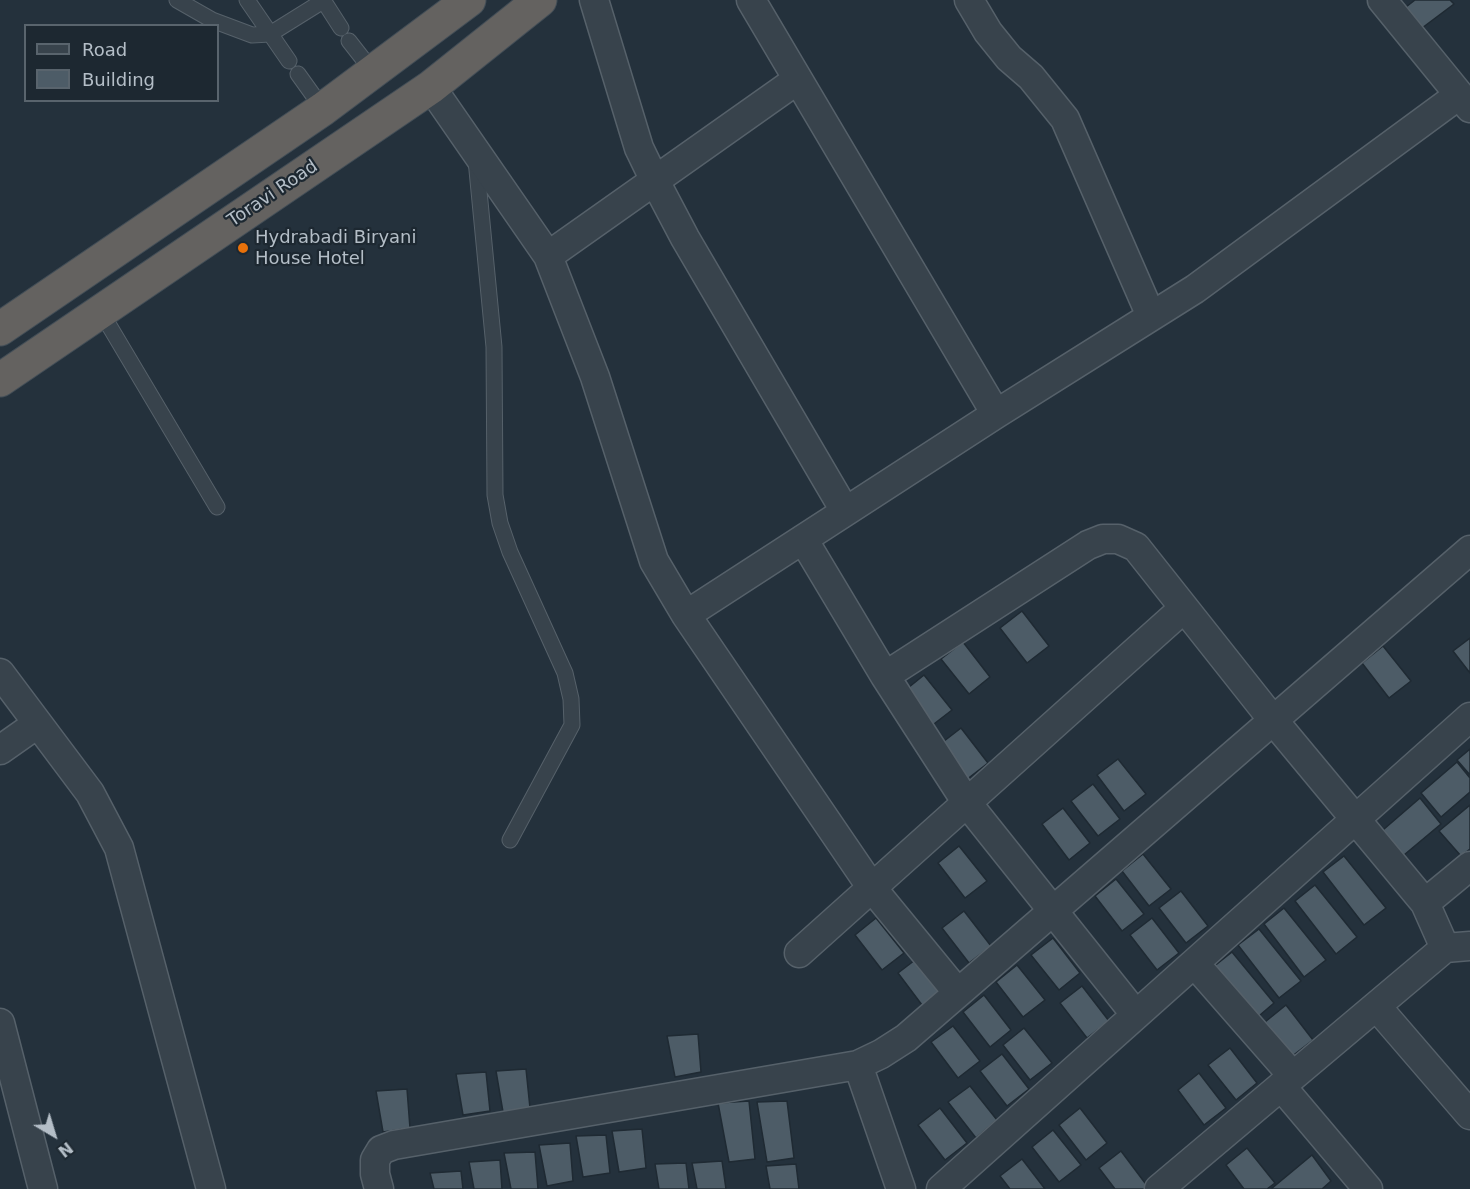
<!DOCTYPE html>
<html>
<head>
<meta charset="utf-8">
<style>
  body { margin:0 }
  #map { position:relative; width:1470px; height:1189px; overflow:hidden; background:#24313c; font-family:"DejaVu Sans",sans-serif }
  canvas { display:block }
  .legend { position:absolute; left:24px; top:24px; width:195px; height:78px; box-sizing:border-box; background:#1d2831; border:2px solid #59646d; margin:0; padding:8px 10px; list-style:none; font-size:18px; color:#b4bec7 }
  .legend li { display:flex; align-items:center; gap:12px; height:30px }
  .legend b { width:30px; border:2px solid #59646d }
  .north { position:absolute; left:24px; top:1105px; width:60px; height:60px; -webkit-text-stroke:4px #1d2831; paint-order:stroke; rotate:142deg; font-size:16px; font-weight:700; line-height:24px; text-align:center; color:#b4bec7 }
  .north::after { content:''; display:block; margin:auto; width:21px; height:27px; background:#b4bec7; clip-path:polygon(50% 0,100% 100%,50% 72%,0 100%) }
</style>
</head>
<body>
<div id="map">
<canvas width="1470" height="1189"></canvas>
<ul class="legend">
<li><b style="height:8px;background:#38434c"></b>Road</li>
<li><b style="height:16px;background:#4d5c67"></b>Building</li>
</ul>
<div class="north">N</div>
</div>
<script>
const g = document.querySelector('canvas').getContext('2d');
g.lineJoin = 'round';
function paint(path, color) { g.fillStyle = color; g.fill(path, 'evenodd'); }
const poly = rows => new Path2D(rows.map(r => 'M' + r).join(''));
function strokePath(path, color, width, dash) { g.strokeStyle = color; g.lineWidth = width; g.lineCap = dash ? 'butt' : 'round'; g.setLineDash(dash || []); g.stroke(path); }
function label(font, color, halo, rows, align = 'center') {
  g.font = font + ' "DejaVu Sans",sans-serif'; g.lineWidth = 4.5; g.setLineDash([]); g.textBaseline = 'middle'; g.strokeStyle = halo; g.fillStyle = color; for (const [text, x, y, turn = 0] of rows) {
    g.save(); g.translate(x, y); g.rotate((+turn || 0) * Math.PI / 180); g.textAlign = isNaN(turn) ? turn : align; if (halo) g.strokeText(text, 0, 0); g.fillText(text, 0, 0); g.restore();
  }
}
const building = poly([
  [1415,0,1450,0,1454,4,1422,28,1406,7,1415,0],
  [1022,611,1049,646,1027,663,1000,628,1022,611],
  [1470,638,1470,673,1453,651,1470,638],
  [963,642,990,677,969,694,941,659,963,642],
  [1383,646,1411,681,1389,698,1362,663,1383,646],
  [924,675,952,710,930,727,903,692,924,675],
  [961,728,988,763,966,780,939,745,961,728],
  [1470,749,1470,775,1457,760,1470,749],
  [1118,759,1146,794,1124,811,1097,775,1118,759],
  [1457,762,1470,778,1470,792,1441,817,1421,793,1457,762],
  [1093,784,1120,819,1098,836,1071,801,1093,784],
  [1420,798,1441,824,1398,860,1376,836,1420,798],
  [1470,805,1470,849,1461,856,1439,831,1470,805],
  [1063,808,1090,843,1069,860,1042,824,1063,808],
  [959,846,987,881,965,898,938,863,959,846],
  [1143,854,1171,889,1149,906,1122,871,1143,854],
  [1344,856,1386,908,1364,925,1323,872,1344,856],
  [1116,879,1144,914,1122,931,1095,896,1116,879],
  [1315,885,1357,937,1336,954,1295,901,1315,885],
  [1181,891,1208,926,1186,943,1159,908,1181,891],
  [1284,908,1326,960,1304,977,1264,924,1284,908],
  [964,911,991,946,969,963,942,928,964,911],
  [876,918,904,953,882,970,855,935,876,918],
  [1152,918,1179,953,1157,970,1130,935,1152,918],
  [1259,929,1301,981,1279,998,1238,945,1259,929],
  [1053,938,1080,973,1059,990,1031,955,1053,938],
  [1232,952,1274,1003,1253,1021,1212,968,1232,952],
  [919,957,946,992,925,1009,898,973,919,957],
  [1017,965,1045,1000,1023,1017,996,982,1017,965],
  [1082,986,1109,1021,1087,1038,1060,1003,1082,986],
  [984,995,1011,1030,990,1047,963,1012,984,995],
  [1286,1005,1313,1040,1291,1057,1265,1022,1286,1005],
  [953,1026,980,1061,958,1078,931,1042,953,1026],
  [1024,1028,1052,1063,1030,1080,1003,1045,1024,1028],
  [698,1034,701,1072,675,1077,667,1036,698,1034],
  [1230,1048,1257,1083,1236,1100,1208,1065,1230,1048],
  [1002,1054,1029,1089,1007,1106,980,1071,1002,1054],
  [526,1069,530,1108,503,1112,496,1071,526,1069],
  [486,1072,490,1111,463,1115,456,1074,486,1072],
  [1199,1073,1226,1108,1204,1125,1178,1090,1199,1073],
  [970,1086,997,1120,976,1138,948,1102,970,1086],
  [407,1089,410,1128,383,1132,376,1091,407,1089],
  [749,1101,755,1159,729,1162,718,1103,749,1101],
  [787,1101,794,1158,767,1162,757,1102,787,1101],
  [940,1108,967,1143,945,1160,918,1125,940,1108],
  [1080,1108,1107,1143,1086,1160,1059,1125,1080,1108],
  [642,1129,646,1168,619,1172,612,1131,642,1129],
  [1053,1130,1081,1165,1059,1182,1032,1147,1053,1130],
  [606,1135,610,1173,583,1177,576,1136,606,1135],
  [570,1143,573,1181,547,1186,539,1145,570,1143],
  [1247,1148,1275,1183,1267,1189,1244,1189,1226,1165,1247,1148],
  [1121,1151,1148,1187,1145,1189,1115,1189,1099,1168,1121,1151],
  [535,1152,538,1189,511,1189,504,1153,535,1152],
  [1312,1155,1331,1181,1322,1189,1271,1189,1312,1155],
  [1022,1159,1045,1189,1010,1189,1000,1176,1022,1159],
  [500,1160,502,1189,474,1189,469,1162,500,1160],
  [722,1161,726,1189,697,1189,692,1163,722,1161],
  [686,1163,689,1189,659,1189,655,1164,686,1163],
  [796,1164,799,1189,770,1189,766,1166,796,1164],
  [461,1171,463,1189,434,1189,430,1173,461,1171]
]);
paint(building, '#4d5c67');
strokePath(building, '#1f2a33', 1.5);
const service = poly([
  [177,0,212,20,252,35,270,34,323,1],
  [247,0,289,61],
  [323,0,341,28],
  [349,41,374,73],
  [298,74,323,109],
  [476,160,494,347,495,495,500,523,510,552,565,673,571,699,572,725,510,840],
  [101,312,217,507]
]);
const minor = poly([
  [594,0,639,148,655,181,685,238,845,511],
  [751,0,996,414],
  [969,0,988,32,1009,58,1031,77,1065,119,1151,316],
  [1382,0,1470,108],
  [431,87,548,256,595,377,654,561,686,615,996,414,1195,289,1459,95],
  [548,256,797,80],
  [803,539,885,676,967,803,1136,1015],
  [686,615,872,888,958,993],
  [0,673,90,793,119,848,211,1189],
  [885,676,1088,545,1103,539,1118,539,1136,547,1273,720,1425,903,1445,948],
  [0,750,37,724],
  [1425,903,1470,866],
  [799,953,1184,608],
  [1195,964,1293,1076],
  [1377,1007,1470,1115],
  [0,1023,43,1189],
  [858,1065,901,1189],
  [1281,1086,1368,1189],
  [379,1189,375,1174,375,1160,381,1150,394,1145,858,1065,881,1054,906,1038,1470,550],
  [941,1189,1470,717],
  [1159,1189,1445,948,1470,946]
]);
const trunk = poly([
  [0,329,323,109,469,0],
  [0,380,431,87,540,0]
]);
strokePath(service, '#56616a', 17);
strokePath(minor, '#56616a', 31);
strokePath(trunk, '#434e57', 35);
strokePath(service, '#38434c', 15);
strokePath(minor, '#38434c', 28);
strokePath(trunk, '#646260', 33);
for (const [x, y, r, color] of [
  [243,248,6,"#e8710a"]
]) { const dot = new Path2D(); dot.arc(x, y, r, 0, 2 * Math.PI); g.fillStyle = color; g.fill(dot); strokePath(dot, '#1d2831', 2); }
label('18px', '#b4bec7', '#1d2831', [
  ["Toravi Road",273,194,-34]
]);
label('18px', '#b4bec7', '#1d2831', [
  ["Hydrabadi Biryani",255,238],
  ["House Hotel",255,259]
], 'left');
</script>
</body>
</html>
